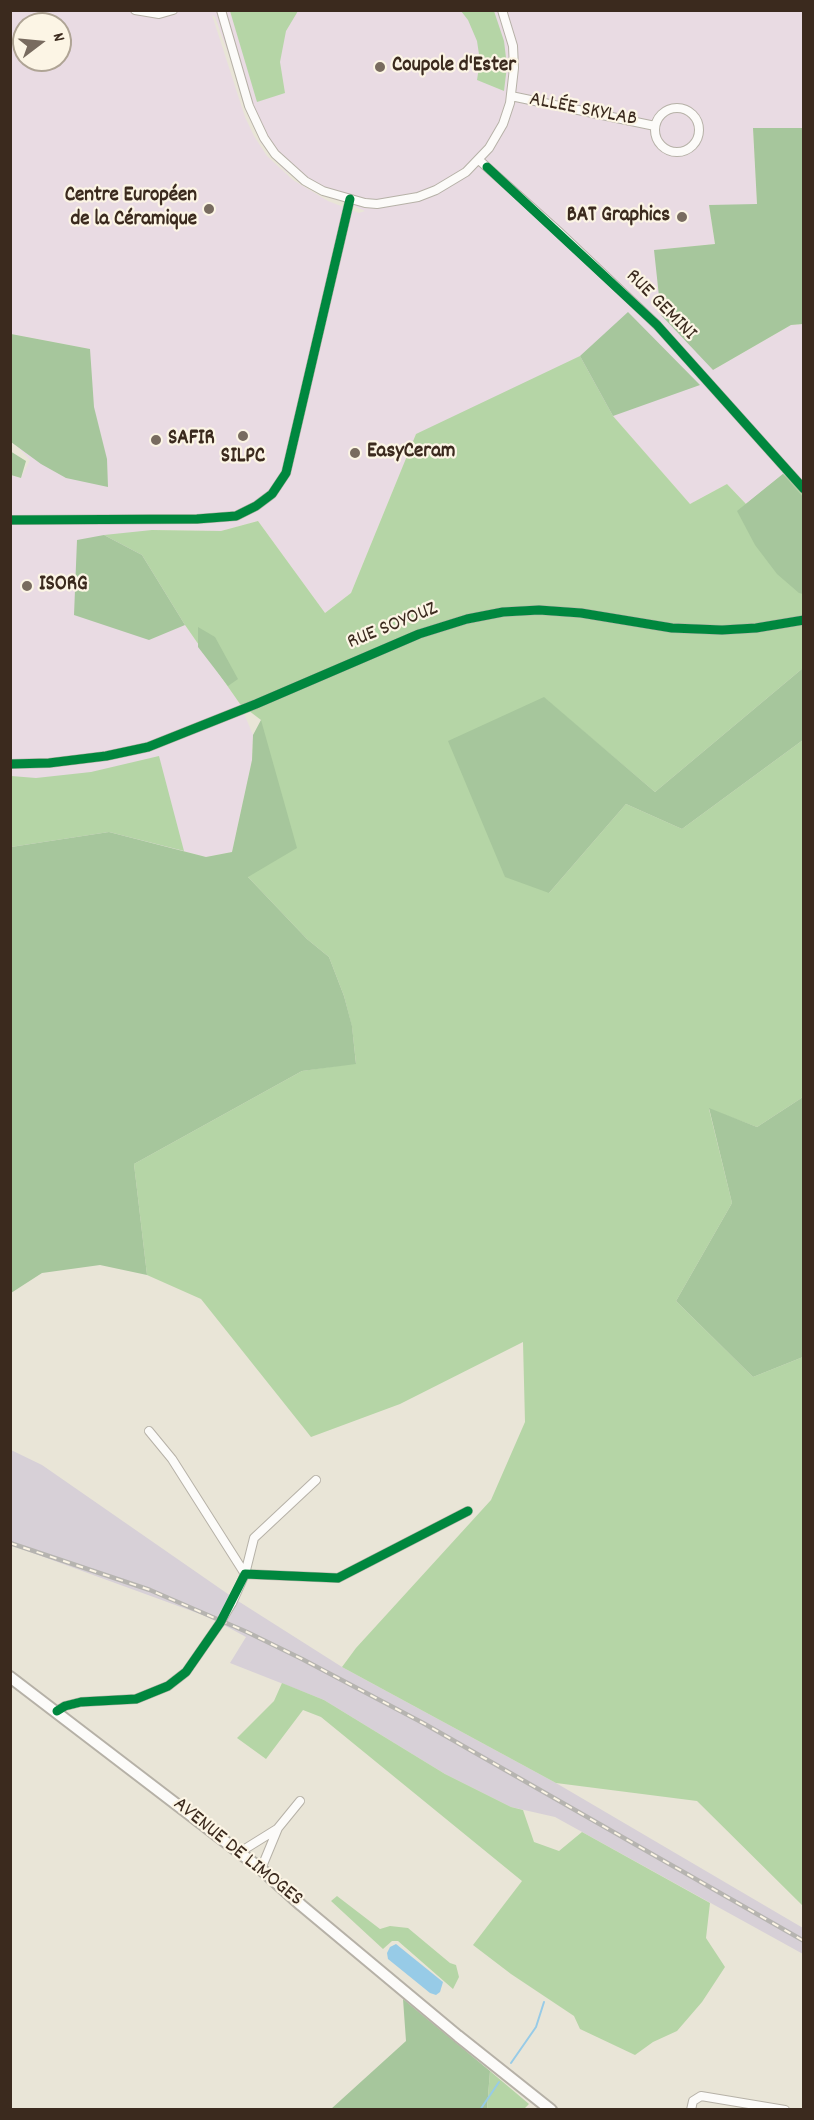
<!DOCTYPE html>
<html>
<head>
<meta charset="utf-8">
<style>
  body { margin:0 }
  #map { position:relative; width:814px; height:2120px; overflow:hidden; background:#e9e5d7; font-family:Dekko,sans-serif }
  canvas { display:block }
  .frame { position:absolute; inset:0; border:12px solid #3b2a1e; pointer-events:none }
  .north { position:absolute; left:12px; top:12px; width:60px; height:60px; box-sizing:border-box; background:#fcf5e5; border:2px solid #afa495; border-radius:50%; rotate:74deg; font-size:16px; font-weight:700; line-height:24px; text-align:center; color:#3b2a1e }
  .north::after { content:''; display:block; margin:auto; width:21px; height:27px; background:#786b5f; clip-path:polygon(50% 0,100% 100%,50% 72%,0 100%) }
</style>
</head>
<body>
<div id="map">
<canvas width="814" height="2120"></canvas>
<div class="frame"></div>
<div class="north">N</div>
</div>
<script>
const g = document.querySelector('canvas').getContext('2d');
g.lineJoin = 'round';
function paint(path, color) { g.fillStyle = color; g.fill(path, 'evenodd'); }
const poly = rows => new Path2D(rows.map(r => 'M' + r).join(''));
function strokePath(path, color, width, dash) { g.strokeStyle = color; g.lineWidth = width; g.lineCap = dash ? 'butt' : 'round'; g.setLineDash(dash || []); g.stroke(path); }
function label(font, color, halo, rows, align = 'center') {
  g.font = font + ' Dekko,sans-serif'; g.lineWidth = 4.5; g.setLineDash([]); g.textBaseline = 'middle'; g.strokeStyle = halo; g.fillStyle = color; for (const [text, x, y, turn = 0] of rows) {
    g.save(); g.translate(x, y); g.rotate((+turn || 0) * Math.PI / 180); g.textAlign = isNaN(turn) ? turn : align; if (halo) g.strokeText(text, 0, 0); g.fillText(text, 0, 0); g.restore();
  }
}
paint(poly([
  [199,10,803,11,803,128,753,128,757,205,709,206,715,244,655,250,713,370,791,325,803,324,803,490,746,504,727,484,690,504,613,416,416,434,351,593,325,613,258,521,221,531,152,530,142,555,185,625,240,704,253,735,252,760,232,852,206,857,109,832,11,847,10,475,21,478,30,460,11,440,89,349,11,334,11,11],
  [212,15,215,17,261,143,285,171,315,189,365,211,359,213,328,201,293,180,267,156,254,136,245,117],
  [24,24,60,24,60,60,24,60]
]), '#e9dbe3');
paint(poly([
  [11,1450,42,1465,238,1601,342,1667,556,1783,803,1928,803,1954,555,1817,511,1807,445,1774,324,1700,230,1663,246,1637,211,1618,11,1545]
]), '#d7d0d7');
paint(poly([
  [230,11,298,11,286,31,280,62,285,93,257,102],
  [461,11,494,11,504,41,507,66,504,91,477,80,480,61,477,41,468,20],
  [580,356,613,416,690,504,727,484,746,504,783,474,803,490,803,668,655,792,544,698,549,893,626,804,682,829,803,740,803,1097,757,1127,709,1109,732,1203,676,1301,753,1377,803,1357,803,1906,697,1801,556,1783,342,1667,356,1648,491,1500,525,1422,523,1342,400,1404,311,1437,201,1299,147,1275,134,1164,302,1071,356,1063,352,1027,344,996,329,957,307,939,248,877,261,720,240,704,185,625,142,555,104,535,152,530,221,531,258,521,325,613,351,593,416,434],
  [159,756,184,851,109,832,11,847,11,776,36,778,91,772],
  [282,1683,324,1700,445,1774,511,1807,523,1810,534,1842,559,1851,582,1832,710,1903,706,1938,725,1967,702,2002,677,2031,653,2042,635,2055,580,2029,574,2016,511,1974,473,1945,522,1881,321,1717,303,1710,266,1759,237,1738,274,1701],
  [337,1896,380,1929,390,1926,408,1928,450,1963,456,1965,459,1977,453,1989,398,1941,392,1941,383,1949,331,1901],
  [490,2071,529,2104,524,2109,487,2110]
]), '#b5d5a6');
paint(poly([
  [753,128,803,128,803,324,791,325,713,370,661,315,654,250,715,244,709,205,757,204],
  [628,312,700,385,613,416,580,356],
  [11,334,90,349,94,407,107,459,108,487,66,478,41,464,11,442],
  [10,451,26,461,21,478,11,475],
  [783,474,803,497,803,594,799,593,777,574,755,545,737,511],
  [104,535,142,555,185,625,149,640,74,615,77,540],
  [198,627,215,637,238,679,228,686,198,647],
  [803,668,803,740,682,829,626,804,549,893,505,877,448,741,544,697,655,792],
  [261,720,297,848,248,877,307,939,329,957,344,996,352,1026,356,1064,302,1071,134,1164,147,1275,100,1265,42,1273,11,1293,11,847,109,832,206,857,232,852,252,760,253,735],
  [803,1097,803,1357,753,1377,676,1301,732,1203,709,1108,757,1127],
  [403,1999,490,2071,487,2109,331,2109,406,2041]
]), '#a6c69c');
paint(poly([
  [396,1944,443,1982,440,1992,436,1995,430,1993,388,1959,387,1953,390,1947]
]), '#97cbe7');
strokePath(poly([
  [511,2063,536,2027,544,2002],
  [480,2110,499,2082]
]), '#97cbe7', 2);
const street = poly([
  [135,10,159,14,173,10],
  [221,10,249,106,264,138,275,154,305,181,323,191,365,203,377,204,418,197,436,190,466,172,489,148,503,124,510,103,514,68,513,46,502,10],
  [511,96,655,126],
  '655 130a22 22 0 1 1 44 0a22 22 0 1 1-44 0Z',
  [479,160,558,231,657,325,804,489],
  [10,520,197,519,236,516,256,506,272,494,286,473,350,199],
  [10,764,49,763,106,756,148,747,256,704,419,634,467,619,503,612,539,610,581,613,672,628,722,630,756,628,804,620],
  [149,1431,172,1459,245,1574],
  [245,1574,254,1538,316,1480],
  [232,1603,245,1574,338,1578,468,1511],
  [57,1711,65,1706,81,1702,136,1699,168,1686,186,1672,220,1623],
  [240,1852,277,1829],
  [261,1869,278,1828,300,1801],
  [691,2110,693,2101,701,2096,785,2110]
]);
const secondary = poly([
  [10,1677,261,1869,301,1905,458,2036,551,2110]
]);
strokePath(street, '#b6b1a7', 10);
strokePath(secondary, '#b6b1a7', 14);
strokePath(street, '#fcfbf9', 8);
strokePath(secondary, '#fcfbf9', 10);
const rail = poly([
  [10,1543,150,1590,247,1632,302,1659,423,1723,804,1941]
]);
strokePath(rail, '#b6b4b0', 4.5);
strokePath(rail, '#fcf5e5', 2, [7]);
const streetBridge = poly([
  [220,1623,232,1603]
]);
strokePath(streetBridge, '#b6b1a7', 10, []);
strokePath(streetBridge, '#fcfbf9', 8);
strokePath(poly([
  [487,167,657,325,804,489],
  [10,520,197,519,236,516,256,506,272,494,286,473,350,199],
  [10,764,49,763,106,756,148,747,256,704,419,634,467,619,503,612,539,610,581,613,672,628,722,630,756,628,804,620],
  [57,1711,65,1706,81,1702,136,1699,168,1686,186,1672,220,1623,245,1574,338,1578,468,1511]
]), '#00873e', 9);
for (const [x, y, r, color] of [
  [380,67,6,"#786b5f"],
  [209,209,6,"#786b5f"],
  [682,217,6,"#786b5f"],
  [243,436,6,"#786b5f"],
  [156,440,6,"#786b5f"],
  [355,453,6,"#786b5f"],
  [27,586,6,"#786b5f"]
]) { const dot = new Path2D(); dot.arc(x, y, r, 0, 2 * Math.PI); g.fillStyle = color; g.fill(dot); strokePath(dot, '#fcf5e5', 2); }
label('bold 21px', '#3b2a1e', '#fcf5e5', [
  ["Coupole d'Ester",392,67],
  ["Centre Européen",197,197,"right"],
  ["de la Céramique",197,221,"right"],
  ["BAT Graphics",670,217,"right"],
  ["SAFIR",168,440],
  ["EasyCeram",367,453],
  ["SILPC",243,458,"center"],
  ["ISORG",39,586]
], 'left');
label('21px', '#3b2a1e', '#fcf5e5', [
  ["ALLÉE SKYLAB",583,111,11],
  ["RUE GEMINI",660,306,45],
  ["RUE SOYOUZ",393,627,-22],
  ["AVENUE DE LIMOGES",237,1853,39]
]);
</script>
</body>
</html>
